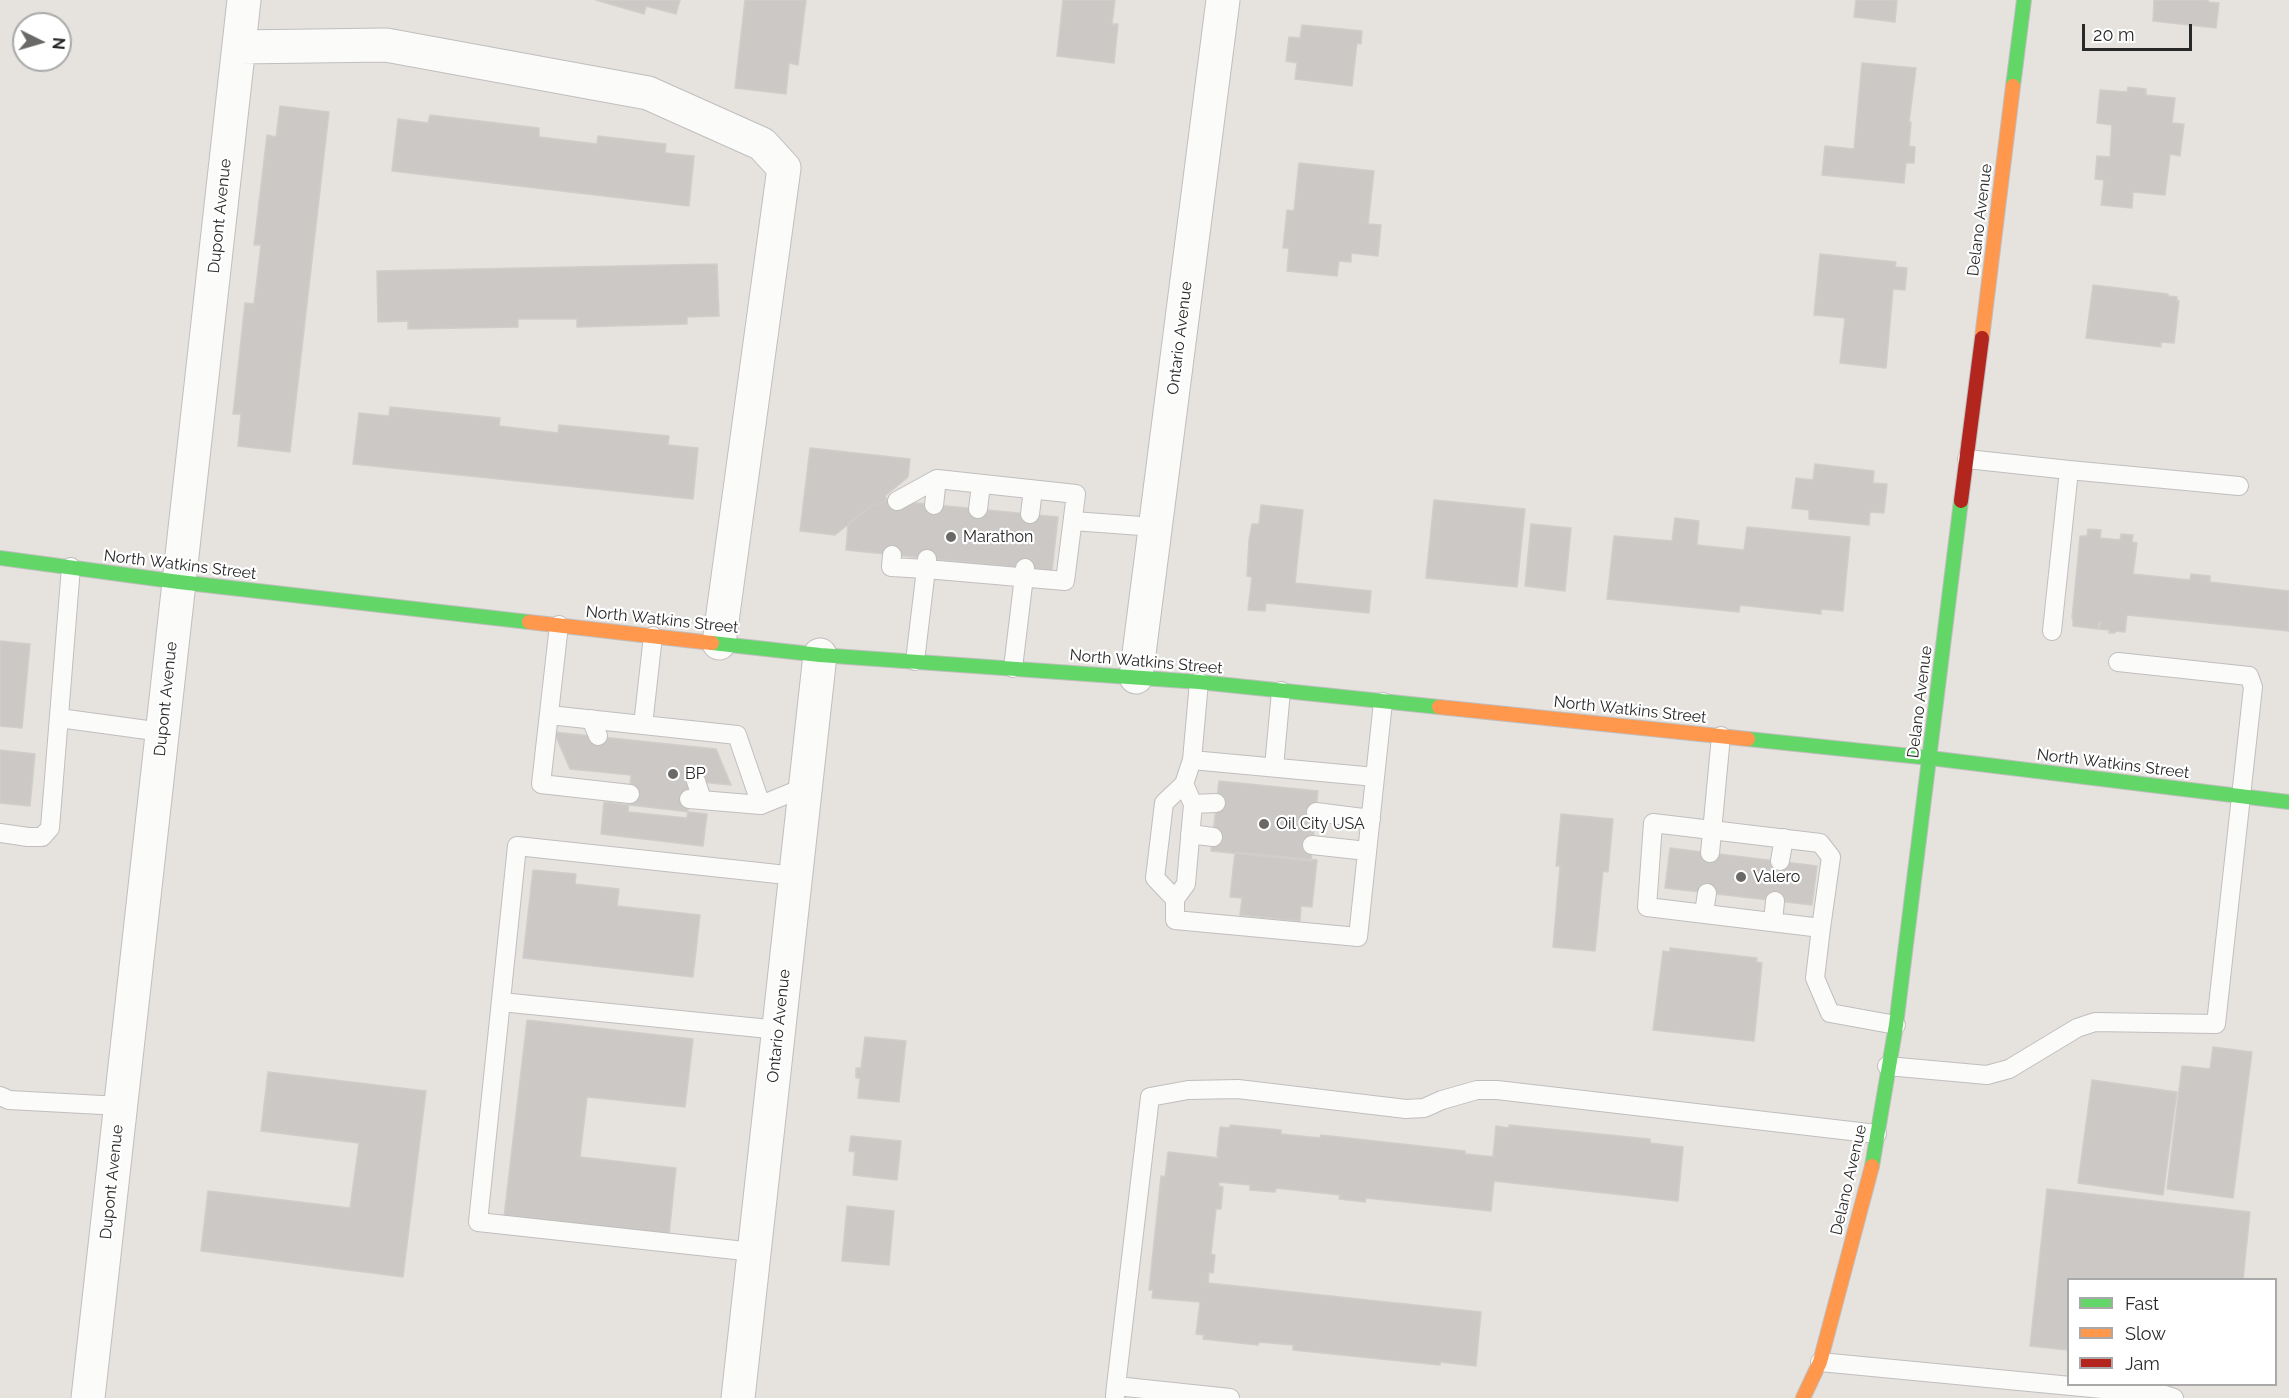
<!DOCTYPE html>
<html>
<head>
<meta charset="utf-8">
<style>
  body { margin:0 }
  #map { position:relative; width:2289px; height:1398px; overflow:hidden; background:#e6e2de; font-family:Raleway,sans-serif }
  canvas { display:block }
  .legend { position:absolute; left:2067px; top:1278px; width:210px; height:108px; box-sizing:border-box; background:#fff; border:2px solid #a9a9a9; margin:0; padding:8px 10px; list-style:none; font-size:18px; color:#282828 }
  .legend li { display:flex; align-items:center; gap:12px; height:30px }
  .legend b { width:30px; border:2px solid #a9a9a9 }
  .north { position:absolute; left:12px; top:12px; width:60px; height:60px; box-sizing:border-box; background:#fff; border:2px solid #a9a9a9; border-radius:50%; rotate:95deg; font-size:16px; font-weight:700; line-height:24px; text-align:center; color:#282828 }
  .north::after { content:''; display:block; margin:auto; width:21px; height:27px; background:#6a6968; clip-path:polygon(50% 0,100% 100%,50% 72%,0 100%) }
  .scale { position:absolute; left:2082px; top:24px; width:110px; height:27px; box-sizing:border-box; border:3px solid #282828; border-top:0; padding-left:8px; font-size:18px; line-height:21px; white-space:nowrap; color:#282828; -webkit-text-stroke:4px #fff; paint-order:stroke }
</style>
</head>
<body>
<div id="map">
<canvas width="2289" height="1398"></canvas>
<ul class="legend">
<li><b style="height:8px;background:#63d668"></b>Fast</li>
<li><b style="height:8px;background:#ff974d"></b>Slow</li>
<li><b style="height:8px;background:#b3261e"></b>Jam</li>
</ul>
<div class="north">N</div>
<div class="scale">20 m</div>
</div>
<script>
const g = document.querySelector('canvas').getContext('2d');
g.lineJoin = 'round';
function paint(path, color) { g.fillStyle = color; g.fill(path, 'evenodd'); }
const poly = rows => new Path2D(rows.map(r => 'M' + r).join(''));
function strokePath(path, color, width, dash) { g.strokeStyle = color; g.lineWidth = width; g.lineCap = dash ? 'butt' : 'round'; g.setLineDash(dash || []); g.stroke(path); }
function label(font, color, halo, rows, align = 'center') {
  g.font = font + ' Raleway,sans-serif'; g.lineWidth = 4.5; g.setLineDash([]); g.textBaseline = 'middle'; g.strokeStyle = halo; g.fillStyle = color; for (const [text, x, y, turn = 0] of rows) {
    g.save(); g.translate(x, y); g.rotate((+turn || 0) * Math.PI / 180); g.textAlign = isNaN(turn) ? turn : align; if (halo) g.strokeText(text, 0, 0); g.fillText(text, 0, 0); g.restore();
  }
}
const building = poly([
  [596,0,680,0,676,14,646,6,644,14,596,0],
  [745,0,806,0,798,65,789,63,786,94,735,88,745,0],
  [1063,0,1115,0,1112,24,1118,24,1114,63,1057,56,1063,0],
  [1856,0,1897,0,1895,22,1854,17,1856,0],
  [2154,0,2208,0,2208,2,2219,3,2216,28,2153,21,2154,0],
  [1302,25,1362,31,1361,44,1357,43,1352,86,1295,79,1297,63,1286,61,1289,37,1300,38,1302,25],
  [1862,63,1916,68,1909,122,1911,122,1909,146,1915,147,1914,163,1906,163,1904,183,1822,175,1825,146,1854,149,1862,63],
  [2128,87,2146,89,2146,95,2175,98,2172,123,2184,124,2180,156,2170,154,2165,195,2133,192,2132,208,2101,205,2104,180,2095,179,2097,156,2110,157,2112,125,2097,123,2100,90,2127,92,2128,87],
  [280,106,329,112,290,452,238,446,241,414,233,414,245,303,254,304,261,245,254,245,267,135,276,137,280,106],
  [430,115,539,128,539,137,597,144,598,136,666,144,665,153,694,156,689,206,392,171,398,119,428,123,430,115],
  [1299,163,1374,171,1368,224,1381,225,1378,256,1351,253,1351,262,1339,261,1337,276,1287,271,1289,248,1283,248,1287,210,1294,211,1299,163],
  [1820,254,1896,262,1895,267,1907,268,1905,290,1893,289,1886,368,1840,363,1845,318,1814,315,1820,254],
  [717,264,719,316,687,317,687,324,577,327,577,319,518,319,518,327,408,329,408,321,378,322,377,271,717,264],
  [2093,285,2168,294,2168,296,2177,297,2177,301,2179,301,2174,343,2161,342,2161,347,2086,338,2093,285],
  [390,407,500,418,499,426,558,433,559,425,669,436,668,445,698,448,693,499,353,464,359,413,389,416,390,407],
  [810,448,910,459,908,477,885,496,887,499,886,500,878,506,875,503,835,535,800,531,810,448],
  [1815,464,1874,471,1873,483,1887,484,1884,513,1870,512,1869,525,1809,519,1809,510,1792,508,1796,478,1813,480,1815,464],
  [886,500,1058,517,1052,571,846,550,848,524,875,503,878,506,886,500],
  [1434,500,1525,509,1517,587,1426,578,1434,500],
  [1261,505,1303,510,1295,583,1371,591,1369,613,1266,603,1265,611,1248,610,1252,577,1247,576,1249,540,1252,524,1259,524,1261,505],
  [1675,518,1699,521,1697,545,1744,550,1747,527,1850,537,1843,611,1821,609,1821,614,1740,605,1739,612,1607,599,1614,536,1672,541,1675,518],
  [1531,524,1571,528,1565,591,1525,586,1531,524],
  [2088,529,2101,530,2100,538,2120,540,2121,534,2133,535,2132,542,2137,543,2133,574,2190,580,2191,574,2210,576,2210,582,2289,591,2289,631,2127,615,2125,632,2115,631,2115,633,2109,633,2109,630,2099,629,2101,622,2099,622,2098,629,2073,626,2073,619,2072,618,2080,536,2087,536,2088,529],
  [0,641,30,644,22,728,0,726,0,641],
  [554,732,716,749,731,785,691,781,687,818,628,812,631,775,570,769,554,732],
  [0,750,35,754,30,806,0,803,0,750],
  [1219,781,1318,791,1311,861,1211,851,1219,781],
  [604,802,707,814,703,846,601,834,604,802],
  [1561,814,1613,819,1608,872,1603,871,1595,951,1553,947,1560,866,1556,866,1561,814],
  [1670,848,1817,866,1812,905,1665,888,1670,848],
  [1235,852,1317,860,1312,907,1301,906,1300,921,1240,915,1242,898,1230,897,1235,852],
  [533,870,576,874,575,884,619,889,617,906,700,915,693,977,523,958,533,870],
  [1670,948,1757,958,1756,962,1762,963,1754,1041,1653,1030,1663,951,1670,952,1670,948],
  [527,1020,693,1039,685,1107,587,1097,580,1157,676,1168,669,1235,504,1217,527,1020],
  [865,1037,906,1041,899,1102,858,1098,860,1078,856,1078,856,1068,861,1068,865,1037],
  [2213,1047,2252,1052,2233,1198,2167,1189,2182,1066,2210,1069,2213,1047],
  [268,1072,426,1091,403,1277,201,1251,208,1191,350,1208,359,1143,261,1131,268,1072],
  [2092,1080,2177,1092,2163,1195,2078,1183,2092,1080],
  [1230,1125,1281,1130,1281,1134,1320,1138,1321,1135,1465,1151,1465,1154,1495,1157,1493,1156,1496,1126,1509,1128,1509,1125,1650,1139,1650,1143,1683,1147,1678,1201,1494,1181,1491,1211,1366,1198,1365,1202,1339,1199,1340,1195,1276,1188,1275,1192,1250,1190,1250,1185,1219,1182,1219,1186,1223,1187,1221,1209,1216,1209,1211,1254,1215,1255,1213,1273,1209,1272,1208,1283,1481,1312,1476,1366,1440,1362,1440,1365,1293,1350,1293,1345,1259,1342,1258,1345,1203,1339,1204,1335,1196,1334,1200,1302,1152,1298,1153,1290,1149,1290,1161,1176,1165,1177,1168,1152,1219,1158,1217,1155,1220,1127,1230,1128,1230,1125],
  [851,1136,901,1141,897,1180,853,1175,855,1152,849,1151,851,1136],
  [2047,1189,2250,1212,2243,1280,2068,1280,2068,1350,2030,1346,2047,1189],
  [847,1206,894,1211,889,1265,842,1261,847,1206]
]);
paint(building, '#cbc8c5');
strokePath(building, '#d0ceca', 1.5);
const lane = poly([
  [1967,459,2069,470,2052,631],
  [2069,470,2239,486],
  [897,501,937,479,1076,494,1065,581,926,569,915,661],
  [934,505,937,479],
  [978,509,981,485],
  [1030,514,1033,490],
  [1073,521,1155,527],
  [892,555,891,567,926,569,927,559],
  [559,625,541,784,630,794],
  [653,636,643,725,737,735,761,805],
  [1013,668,1025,568],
  [1199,682,1192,760,1184,784,1193,804,1186,884,1175,899,1175,920,1358,937,1383,702],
  [549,715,643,725],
  [59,718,162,732],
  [591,719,598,736],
  [1192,760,1375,777],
  [1274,767,1281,691],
  [696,781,702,800],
  [689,799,761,805,805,787],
  [1193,804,1216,803],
  [1316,812,1371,819],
  [0,833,28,837,42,837,50,828,71,567],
  [1190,834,1213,837],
  [1312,845,1367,851],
  [1710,853,1721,736],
  [1780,861,1784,838],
  [1175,899,1155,878,1164,803,1184,784],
  [1704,913,1707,893],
  [1773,922,1775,901],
  [1821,928,1831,857,1820,843,1653,823,1647,907,1821,928,1815,978,1830,1013,1896,1025],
  [501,1002,779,1030],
  [1887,1066,1987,1075,2009,1069,2077,1028,2095,1022,2216,1024,2253,687,2249,676,2118,662],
  [0,1096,9,1100,120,1106],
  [754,1252,478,1222,517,846,796,876],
  [1820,1362,2165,1395,2174,1398],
  [1116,1386,1150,1097,1188,1090,1238,1089,1406,1109,1424,1108,1442,1100,1477,1090,1497,1090,1877,1134],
  [1115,1396,1116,1386,1230,1398]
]);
const street = poly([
  [239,47,386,45,648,93,762,144,784,168,719,643],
  [1136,677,1223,0],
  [88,1398,244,0],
  [738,1398,820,655]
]);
const fast = poly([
  [2013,86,2024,0],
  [0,558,179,582,529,622],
  [712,643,820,655,1199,682,1439,707],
  [1748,739,1930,758,2289,802],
  [1872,1166,1896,1025,1961,501]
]);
const slow = poly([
  [1982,338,2013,86],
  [529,622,712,643],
  [1439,707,1748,739],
  [1803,1398,1820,1362,1872,1166]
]);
const jam = poly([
  [1961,501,1982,338]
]);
strokePath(lane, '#c0bebf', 20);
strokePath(street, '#c0bebf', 35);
strokePath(fast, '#c0bebf', 16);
strokePath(slow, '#c0bebf', 16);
strokePath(jam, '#c0bebf', 16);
strokePath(lane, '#fbfbfa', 18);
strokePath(street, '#fbfbfa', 33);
strokePath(fast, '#63d668', 14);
strokePath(slow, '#ff974d', 14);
strokePath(jam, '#b3261e', 14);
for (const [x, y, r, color] of [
  [951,537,6,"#6a6968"],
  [673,774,6,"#6a6968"],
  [1264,824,6,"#6a6968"],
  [1741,877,6,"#6a6968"]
]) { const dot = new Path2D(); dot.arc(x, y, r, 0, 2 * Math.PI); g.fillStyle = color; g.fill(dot); strokePath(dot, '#fff', 2); }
label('16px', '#282828', '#fff', [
  ["Dupont Avenue",220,216,-84],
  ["Delano Avenue",1980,220,-83],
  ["Ontario Avenue",1180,338,-83],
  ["North Watkins Street",180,565,7],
  ["North Watkins Street",662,620,6],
  ["North Watkins Street",1146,662,5],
  ["Dupont Avenue",166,699,-84],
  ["Delano Avenue",1920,702,-83],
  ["North Watkins Street",1630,710,6],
  ["North Watkins Street",2113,764,7],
  ["Ontario Avenue",779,1026,-84],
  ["Delano Avenue",1849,1180,-77],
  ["Dupont Avenue",112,1182,-84]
]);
label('16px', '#282828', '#fff', [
  ["Marathon",963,537],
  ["BP",685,774],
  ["Oil City USA",1276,824],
  ["Valero",1753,877]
], 'left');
</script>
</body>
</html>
